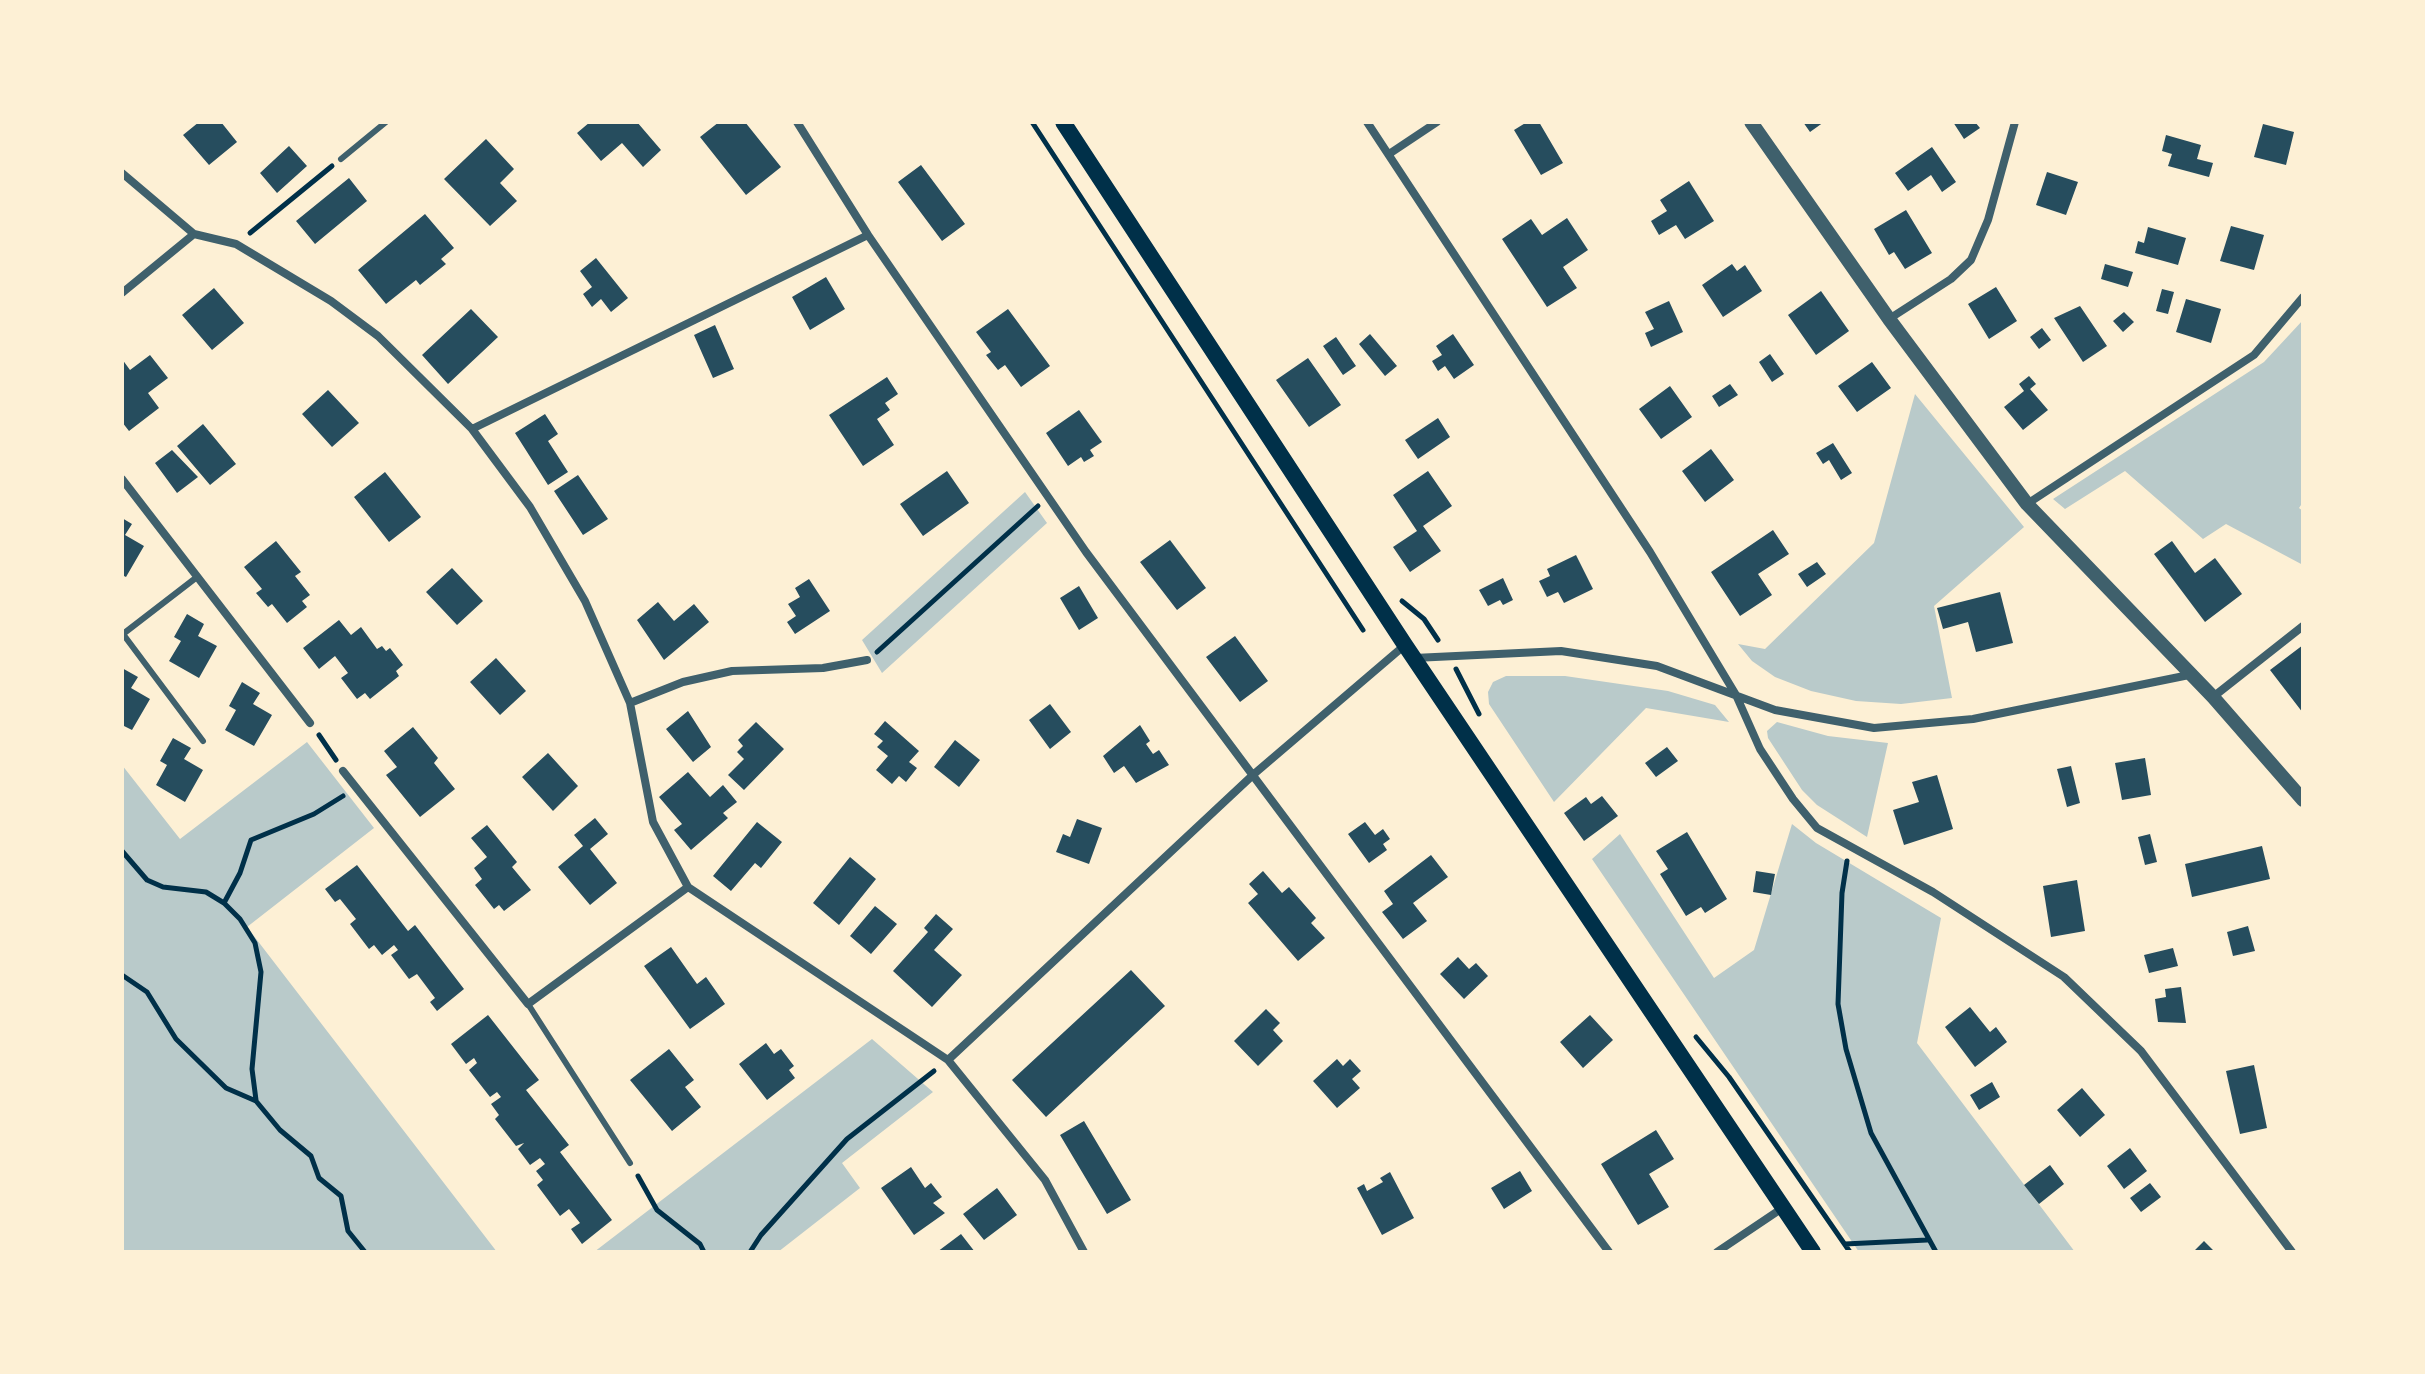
<!DOCTYPE html>
<html>
<head>
<meta charset="utf-8">
<style>
  body { margin:0 }
  #map { position:relative; width:2425px; height:1374px; overflow:hidden; background:#fdf0d5; font-family:Quicksand,sans-serif }
  canvas { display:block }
  .frame { position:absolute; inset:0; border:124px solid #fdf0d5; pointer-events:none }
</style>
</head>
<body>
<div id="map">
<canvas width="2425" height="1374"></canvas>
<div class="frame"></div>
</div>
<script>
const g = document.querySelector('canvas').getContext('2d');
g.lineJoin = 'round';
function paint(path, color) { g.fillStyle = color; g.fill(path, 'evenodd'); }
const poly = rows => new Path2D(rows.map(r => 'M' + r).join(''));
function strokePath(path, color, width, dash) { g.strokeStyle = color; g.lineWidth = width; g.lineCap = dash ? 'butt' : 'round'; g.setLineDash(dash || []); g.stroke(path); }
paint(poly([
  [2303,320,2303,502,2299,508,2303,511,2303,565,2226,524,2203,539,2125,471,2065,509,2053,499,2264,362],
  [1915,394,2024,527,1934,606,1952,698,1901,704,1856,701,1811,691,1775,677,1752,661,1738,644,1765,649,1874,543],
  [1025,492,1047,523,882,673,862,640],
  [1506,676,1565,676,1668,691,1715,705,1729,722,1646,708,1554,802,1489,704,1488,692,1493,682],
  [1777,722,1828,736,1888,743,1867,837,1817,805,1802,790,1768,738,1767,731],
  [307,742,374,828,247,927,497,1252,122,1252,122,765,180,839],
  [1792,824,1816,843,1941,918,1917,1043,2075,1252,1859,1252,1592,859,1620,834,1714,978,1754,950],
  [872,1039,933,1092,842,1163,860,1188,778,1252,594,1252]
]), '#b9caca');
paint(poly([
  [199,122,221,122,237,142,209,165,183,135],
  [590,122,637,122,661,150,643,167,622,143,601,161,577,133],
  [719,122,745,122,781,167,746,195,700,137],
  [1527,122,1539,122,1563,163,1541,175,1514,130],
  [1803,122,1824,122,1810,132],
  [1953,122,1975,122,1980,128,1964,139],
  [2263,124,2294,132,2286,165,2254,157],
  [2166,135,2201,145,2197,159,2213,163,2209,177,2168,166,2172,154,2162,151],
  [486,139,514,169,500,183,517,201,490,226,444,179],
  [289,146,307,166,277,193,260,173],
  [1932,147,1956,182,1942,192,1931,175,1908,191,1895,173],
  [921,165,965,224,942,241,898,182],
  [2047,172,2078,182,2066,215,2036,205],
  [349,178,367,201,315,244,296,221],
  [1689,181,1714,221,1685,239,1676,225,1659,235,1651,221,1667,211,1660,200],
  [1906,210,1932,253,1905,269,1894,252,1889,255,1874,229],
  [425,214,454,248,441,259,446,264,420,285,416,280,386,304,358,270],
  [1567,218,1588,250,1563,267,1577,288,1547,307,1502,239,1531,219,1542,235],
  [2231,226,2264,235,2254,270,2220,261],
  [2148,227,2186,238,2178,265,2135,253,2138,241,2144,243],
  [596,258,628,298,611,312,601,299,592,307,583,294,592,287,580,271],
  [1732,264,1737,271,1745,265,1762,291,1723,317,1702,285],
  [2105,264,2133,272,2128,287,2101,279],
  [826,277,845,309,810,330,792,297],
  [1996,287,2017,321,1989,339,1968,304],
  [214,288,244,323,212,350,182,315],
  [2162,289,2174,292,2168,314,2156,311],
  [1821,291,1849,331,1816,355,1788,315],
  [2186,299,2221,309,2211,343,2176,332],
  [1669,301,1683,332,1651,347,1645,333,1654,329,1645,312],
  [2080,306,2107,346,2083,362,2054,318],
  [471,309,498,337,448,384,422,355],
  [1008,309,1050,366,1021,387,1005,365,998,370,986,355,991,352,976,332],
  [2124,312,2134,322,2123,332,2113,321],
  [715,325,734,369,713,378,694,335],
  [2042,328,2051,340,2039,349,2030,337],
  [1370,334,1397,366,1385,376,1359,344],
  [1453,334,1474,365,1454,379,1445,366,1438,371,1432,361,1442,355,1436,346],
  [1336,337,1356,366,1343,375,1323,346],
  [1770,354,1784,374,1772,382,1759,362],
  [150,355,168,378,148,393,159,408,129,431,122,422,122,359,130,370],
  [1308,358,1341,405,1309,427,1276,380],
  [1872,362,1891,388,1857,412,1838,386],
  [2029,376,2036,384,2030,389,2048,410,2023,430,2004,407,2024,391,2019,384],
  [887,377,898,394,885,403,890,410,877,419,894,445,863,466,829,415],
  [1730,384,1738,395,1719,407,1712,396],
  [1670,386,1692,417,1661,439,1639,409],
  [328,390,359,423,332,447,302,414],
  [1079,410,1102,442,1090,450,1094,456,1084,462,1081,457,1068,466,1046,433],
  [545,414,558,434,548,441,568,472,548,485,515,433],
  [1438,418,1450,437,1418,459,1405,440],
  [203,424,236,464,210,485,177,446],
  [1833,443,1852,473,1841,480,1829,460,1823,464,1816,453],
  [1711,449,1734,480,1705,502,1682,471],
  [172,450,198,477,177,493,155,463],
  [947,471,969,503,923,536,900,504],
  [1428,471,1452,506,1423,526,1441,551,1410,572,1393,547,1417,531,1393,495],
  [385,472,421,517,389,542,354,497],
  [578,475,608,519,583,535,554,491],
  [122,518,132,524,125,535,144,546,126,577,122,575],
  [1773,530,1789,554,1758,574,1772,595,1740,616,1711,572],
  [1170,540,1206,588,1177,610,1140,562],
  [276,541,301,572,295,576,310,595,302,601,307,607,287,623,272,604,268,607,256,593,262,589,244,567],
  [2172,541,2195,573,2215,558,2242,594,2205,622,2154,554],
  [1576,555,1593,589,1564,603,1558,592,1547,597,1539,581,1550,576,1547,569],
  [1817,562,1826,574,1807,587,1798,574],
  [452,568,483,601,457,625,426,592],
  [1503,578,1513,600,1503,605,1500,600,1488,606,1479,590],
  [809,579,830,611,795,634,787,622,796,616,788,604,800,597,795,588],
  [1079,586,1098,618,1079,630,1060,598],
  [2000,592,2013,643,1976,652,1968,622,1943,629,1937,608],
  [658,602,674,621,694,604,709,622,664,660,637,620],
  [187,614,204,624,198,636,217,646,199,678,169,661,181,641,174,637],
  [339,620,351,635,361,627,377,649,382,646,386,651,390,648,403,665,396,671,399,676,370,699,365,693,357,699,341,678,348,673,335,656,319,669,303,648],
  [1235,636,1268,681,1240,702,1206,657],
  [2303,645,2303,713,2270,670],
  [496,658,526,691,500,715,470,682],
  [122,668,138,677,131,688,150,699,132,730,122,725],
  [242,682,260,693,253,704,272,715,254,746,225,730,236,710,229,706],
  [1050,704,1071,732,1050,749,1029,720],
  [688,711,711,747,693,762,666,729],
  [885,721,919,751,909,762,917,768,906,782,899,776,892,784,876,770,888,756,877,747,883,741,874,734],
  [756,722,784,749,744,790,728,775,744,759,737,752,743,746,738,740],
  [1140,725,1150,741,1146,744,1153,754,1159,750,1169,765,1136,783,1124,766,1114,773,1103,756],
  [413,727,438,758,434,763,455,789,420,817,386,775,397,767,384,751],
  [173,738,191,748,184,759,203,770,185,802,156,785,167,765,160,761],
  [955,740,980,760,959,787,934,767],
  [1667,747,1678,761,1656,777,1645,763],
  [548,753,578,786,553,811,522,777],
  [2145,758,2151,795,2122,800,2115,763],
  [2071,766,2080,803,2067,807,2057,769],
  [688,772,710,797,723,785,737,802,723,813,728,818,691,850,674,830,682,824,659,797],
  [1937,775,1953,829,1904,845,1893,810,1919,802,1912,782],
  [1602,796,1618,816,1584,841,1564,813,1586,797,1591,804],
  [595,818,608,834,590,849,617,883,590,905,558,867,583,846,574,835],
  [1077,819,1102,828,1089,864,1056,852,1063,834,1070,837],
  [757,822,782,842,761,868,755,863,731,891,713,876],
  [1365,822,1375,835,1383,829,1390,839,1383,844,1387,850,1369,863,1348,834],
  [487,825,517,862,512,867,531,890,504,911,499,905,494,909,475,885,482,879,474,868,487,857,471,838],
  [1687,832,1727,899,1705,913,1701,907,1686,916,1660,874,1668,869,1656,851],
  [2150,834,2157,862,2145,865,2138,837],
  [2262,846,2270,879,2192,897,2185,864],
  [1431,855,1448,877,1413,903,1427,921,1403,939,1382,912,1393,904,1384,891],
  [850,857,876,879,839,925,813,903],
  [357,865,408,931,415,925,464,989,437,1011,430,1002,435,998,417,974,409,979,391,955,398,950,394,945,382,955,374,945,369,949,350,924,356,919,340,899,335,902,325,889],
  [1263,871,1282,893,1289,887,1316,918,1311,923,1325,938,1298,961,1248,903,1258,894,1249,884],
  [1756,871,1775,874,1771,895,1753,892],
  [2077,880,2085,931,2051,937,2043,886],
  [875,906,897,924,871,954,850,936],
  [936,914,953,929,934,950,962,975,932,1007,893,971,928,932,924,928],
  [2248,926,2255,951,2233,956,2227,932],
  [671,947,697,984,706,977,725,1004,690,1029,644,966],
  [2173,948,2178,966,2149,973,2144,955],
  [1458,957,1469,969,1476,963,1488,976,1464,999,1440,974],
  [1131,970,1165,1006,1046,1117,1012,1080],
  [2181,987,2186,1023,2158,1022,2155,999,2166,997,2165,989],
  [1970,1007,1990,1032,1996,1027,2007,1042,1975,1067,1945,1027],
  [1266,1009,1280,1023,1273,1030,1283,1041,1258,1066,1234,1041],
  [488,1015,539,1080,526,1090,569,1145,560,1152,612,1220,582,1244,571,1229,580,1223,569,1209,560,1216,537,1185,543,1180,536,1171,545,1164,540,1158,530,1165,518,1149,524,1143,516,1146,495,1119,499,1115,491,1104,501,1097,497,1092,490,1097,469,1070,477,1063,474,1058,466,1064,451,1044],
  [1590,1015,1613,1040,1583,1068,1560,1042],
  [766,1043,774,1054,781,1049,794,1066,789,1070,795,1078,767,1100,739,1064],
  [669,1049,694,1080,685,1087,701,1107,672,1131,630,1080],
  [1337,1059,1343,1066,1350,1059,1361,1071,1352,1079,1360,1088,1337,1108,1313,1081],
  [2254,1065,2267,1128,2240,1134,2226,1071],
  [1992,1082,2000,1097,1979,1110,1970,1095],
  [2082,1088,2105,1115,2080,1137,2057,1110],
  [1084,1121,1131,1200,1107,1214,1060,1135],
  [1656,1130,1674,1159,1649,1174,1669,1207,1638,1225,1601,1164],
  [2130,1148,2147,1171,2124,1189,2107,1166],
  [2050,1165,2064,1184,2039,1204,2024,1185],
  [911,1167,925,1188,931,1183,942,1197,933,1203,945,1213,914,1235,881,1188],
  [1520,1171,1532,1191,1504,1209,1491,1188],
  [1390,1172,1414,1218,1382,1235,1357,1188,1364,1184,1367,1191,1383,1182,1380,1178],
  [2150,1183,2161,1197,2141,1212,2130,1198],
  [997,1188,1017,1215,984,1240,963,1214],
  [961,1234,975,1252,937,1252],
  [2204,1241,2215,1252,2193,1252]
]), '#264d5e');
strokePath(poly([
  [1032,122,1363,630],
  [250,233,332,166],
  [1402,601,1424,619,1438,640],
  [877,652,1038,506],
  [1456,669,1479,714],
  [319,735,336,760],
  [122,851,147,880,163,887,206,892,224,903,240,919,255,943,261,972,252,1069,256,1100],
  [1847,861,1842,893,1838,1004,1846,1049,1871,1133,1936,1252],
  [224,903,240,873,251,840,314,814,343,796],
  [122,975,147,992,176,1039,226,1088,256,1101,280,1130,311,1156,319,1178,341,1196,348,1231,365,1252],
  [1696,1037,1729,1077,1850,1252],
  [638,1176,657,1210,700,1244,704,1252],
  [1845,1244,1927,1240],
  [750,1252,761,1235,847,1139,934,1071]
]), '#003049', 5);
strokePath(poly([
  [341,159,386,122],
  [197,577,123,634,203,741],
  [528,1004,630,1163]
]), '#3f606c', 6);
strokePath(poly([
  [797,122,868,235,1086,552,1609,1252],
  [1367,122,1650,552,1736,695,1760,749,1793,799,1817,828,1933,892,2064,977,2141,1051,2292,1252],
  [1389,154,1437,122],
  [122,173,194,234,236,244,331,301,378,336,472,429,530,507,585,601,630,703,653,822,688,887,948,1060,1045,1180,1084,1252],
  [122,293,194,234],
  [1889,319,1951,279,1971,260,1988,220,2015,122],
  [472,429,868,235],
  [122,479,310,723],
  [2027,504,2254,355,2303,297],
  [1414,658,1561,651,1657,666,1775,710,1874,728,1973,719,2189,675],
  [2213,697,2303,626],
  [630,703,683,682,732,671,823,668,867,660],
  [343,771,528,1004,688,887],
  [948,1060,1254,774,1405,645],
  [1717,1252,1781,1209]
]), '#3f606c', 8);
strokePath(poly([
  [1751,122,1889,319,2027,504,2213,697,2303,800]
]), '#3f606c', 14);
strokePath(poly([
  [1063,122,1405,645,1813,1252]
]), '#003049', 16);
</script>
</body>
</html>
